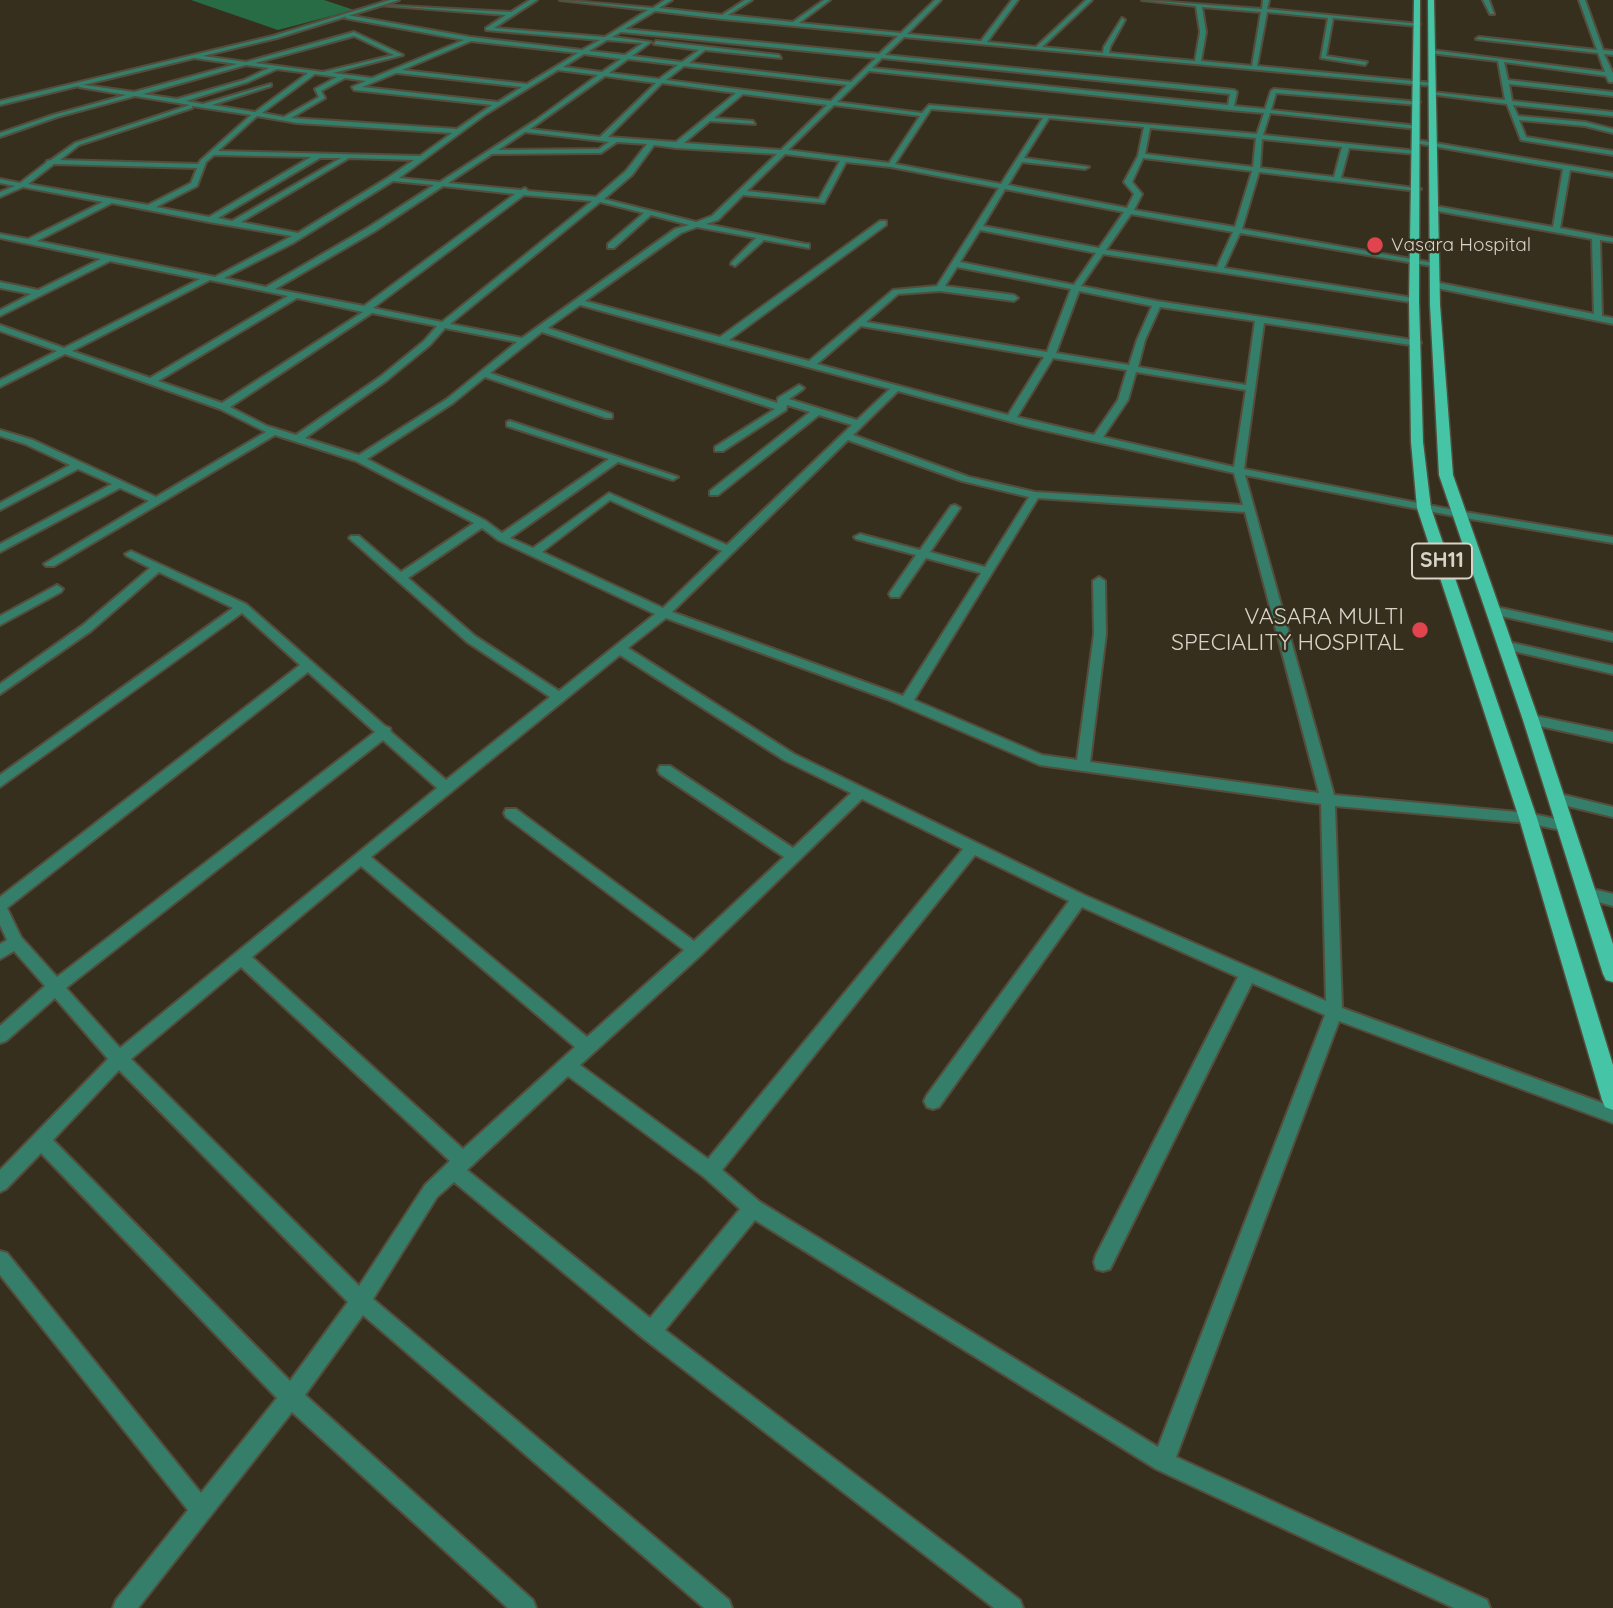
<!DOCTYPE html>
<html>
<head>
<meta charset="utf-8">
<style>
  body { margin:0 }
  canvas { display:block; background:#372f1d }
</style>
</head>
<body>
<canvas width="1613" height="1608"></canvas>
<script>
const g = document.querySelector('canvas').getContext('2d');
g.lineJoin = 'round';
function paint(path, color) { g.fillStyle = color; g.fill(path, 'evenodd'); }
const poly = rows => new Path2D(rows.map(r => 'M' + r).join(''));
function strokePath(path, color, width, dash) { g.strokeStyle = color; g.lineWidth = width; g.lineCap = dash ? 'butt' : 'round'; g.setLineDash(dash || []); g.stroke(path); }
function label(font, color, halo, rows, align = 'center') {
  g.font = font + ' Quicksand,sans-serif'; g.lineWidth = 5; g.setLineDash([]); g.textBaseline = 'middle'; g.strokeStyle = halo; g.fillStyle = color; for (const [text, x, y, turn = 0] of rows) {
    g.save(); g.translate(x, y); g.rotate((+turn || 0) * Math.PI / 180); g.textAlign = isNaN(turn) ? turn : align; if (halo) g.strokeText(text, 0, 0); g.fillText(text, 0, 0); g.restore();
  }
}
paint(poly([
  [191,0,324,0,354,10,278,30]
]), '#276c44');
const minor = poly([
  [530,0,537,0,494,28,605,37,648,10,560,0,653,8,665,0,672,0,659,8,722,15,745,0,752,0,728,15,793,22,824,0,830,0,799,23,901,33,935,0,941,0,907,34,981,41,1012,0,1018,0,987,42,1036,47,1086,0,1092,0,1042,47,1103,53,1104,47,1122,18,1125,20,1110,47,1109,53,1195,61,1200,32,1196,6,1142,0,1262,9,1263,0,1269,0,1267,9,1420,24,1417,26,1333,18,1326,56,1367,62,1365,65,1321,58,1328,18,1267,12,1257,66,1434,83,1432,86,904,37,885,55,1234,90,1237,92,1234,106,1265,109,1271,91,1274,89,1420,102,1418,105,1276,93,1271,110,1419,126,1417,129,1270,113,1263,135,1418,151,1416,154,1349,148,1341,178,1421,189,1417,191,1259,172,1242,229,1434,263,1438,265,1437,267,1240,233,1224,268,1414,298,1417,299,1417,303,1103,254,1081,286,1157,301,1420,341,1421,343,1417,346,1264,323,1244,469,1459,511,1613,537,1613,543,1459,517,1245,475,1334,795,1528,813,1565,821,1570,822,1572,826,1570,830,1565,831,1528,823,1335,806,1342,1008,1613,1107,1613,1123,1339,1021,1176,1457,1487,1600,1490,1608,1454,1608,1156,1469,755,1220,665,1330,1020,1600,1023,1608,994,1608,644,1339,454,1182,437,1197,373,1299,729,1600,732,1608,704,1608,363,1315,305,1395,533,1600,536,1608,508,1608,292,1412,138,1608,113,1608,116,1600,188,1510,0,1275,0,1251,7,1253,201,1493,277,1398,41,1153,6,1189,0,1192,0,1170,108,1059,55,998,6,1041,0,1043,0,1026,45,986,14,951,0,959,0,944,7,940,0,925,0,897,300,665,242,613,0,787,0,775,233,608,159,572,91,631,0,694,0,684,83,625,150,568,127,556,125,554,131,551,246,604,385,726,390,728,391,732,446,780,550,697,467,642,349,538,351,536,359,536,401,572,474,523,356,461,275,435,54,566,46,566,44,564,149,501,120,488,0,552,0,544,112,484,78,469,0,510,0,503,70,465,25,444,0,436,0,430,33,440,156,497,266,432,220,409,65,354,0,387,0,380,57,351,0,331,0,325,64,348,200,279,110,261,0,316,0,310,31,294,0,288,0,282,38,290,101,259,0,238,0,234,28,239,103,202,23,187,0,197,0,192,15,186,0,183,0,179,20,183,46,163,47,161,51,160,75,143,190,105,135,96,57,117,0,137,0,133,53,115,126,95,79,87,77,84,134,92,237,64,194,58,196,55,246,62,354,32,403,55,333,73,372,78,464,40,345,18,347,15,470,37,582,50,600,40,486,30,486,28,506,15,379,5,511,12,530,0],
  [1202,7,1261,12,1252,66,1201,61,1206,32,1202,7],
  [655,11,722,19,898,36,879,54,625,29,655,11],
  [621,32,876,58,851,82,689,63,705,50,781,58,779,55,656,41,654,44,699,50,682,62,632,56,651,42,612,37,621,32],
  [354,36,394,55,323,72,255,63,354,36],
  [607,40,643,43,625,55,589,51,607,40],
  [471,41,578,53,527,84,402,70,471,41],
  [584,54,621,59,602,72,563,67,584,54],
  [882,58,1230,94,1228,105,872,68,882,58],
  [628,59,678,65,659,79,609,73,628,59],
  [246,65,269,68,244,80,177,99,143,94,246,65],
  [684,66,847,85,831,101,666,80,684,66],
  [277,69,308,73,255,112,212,105,271,86,271,84,203,104,186,101,248,82,277,69],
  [558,70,598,75,536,120,440,182,399,178,486,114,558,70],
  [869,71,1230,110,1264,113,1257,134,929,105,922,113,837,102,869,71],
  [396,73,397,73,522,87,498,102,362,87,396,73],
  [315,74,337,77,315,89,319,97,284,117,262,113,315,74],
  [605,76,656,83,600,137,530,129,605,76],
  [345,78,366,81,352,87,354,90,492,105,457,129,291,118,325,98,321,91,345,78],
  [662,83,736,93,676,142,608,137,662,83],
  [743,94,827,105,781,150,684,143,710,121,755,124,753,121,714,118,743,94],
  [834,105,920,116,889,163,788,150,834,105],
  [192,106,251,115,201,160,198,164,60,160,79,145,192,108,192,106],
  [931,109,1043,118,1001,184,895,164,931,109],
  [257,116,297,123,452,133,420,156,218,151,257,116],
  [1049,118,1144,127,1138,156,1124,182,1134,194,1127,208,1008,185,1022,162,1085,169,1089,167,1024,158,1049,118],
  [1150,128,1256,138,1253,167,1145,154,1150,128],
  [525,132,602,141,609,142,599,149,498,150,525,132],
  [1262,139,1342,147,1334,177,1260,168,1262,139],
  [617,142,647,144,626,171,596,197,528,191,525,188,521,190,448,183,492,154,601,153,617,142],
  [654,145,676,148,777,154,712,216,696,222,604,199,632,175,654,145],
  [785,154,840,161,819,199,747,191,785,154],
  [214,155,311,157,209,217,156,207,197,186,206,162,214,155],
  [320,158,341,158,232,221,218,218,320,158],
  [349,158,414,160,389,177,298,233,241,222,349,158],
  [1143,158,1252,171,1235,227,1134,210,1142,194,1132,182,1143,158],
  [846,162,891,167,999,188,937,286,893,290,809,361,729,340,886,225,886,221,880,221,720,337,585,301,681,233,697,227,756,238,732,262,731,264,735,266,764,240,809,248,809,244,806,244,706,224,718,220,743,195,824,203,846,162],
  [54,164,197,168,191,183,148,205,28,184,54,164],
  [393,181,434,185,369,227,266,287,224,278,293,243,393,181],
  [443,186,515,194,364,306,275,289,375,231,443,186],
  [1005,189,1124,212,1099,248,983,226,1005,189],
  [524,195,592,201,442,322,373,308,524,195],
  [600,202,644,213,608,244,608,248,614,248,651,215,689,225,675,229,522,338,450,324,600,202],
  [112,203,209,222,292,236,215,277,37,241,112,203],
  [1131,214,1233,232,1217,267,1106,250,1131,214],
  [980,230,1096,253,1074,285,960,262,980,230],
  [957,267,1071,289,1047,352,866,322,898,294,940,291,1014,301,1018,298,1014,295,945,286,957,267],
  [210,280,288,296,150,378,72,351,210,280],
  [1079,291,1152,306,1137,340,1129,365,1056,353,1079,291],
  [297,298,363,312,222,403,158,381,297,298],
  [580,305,718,343,890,389,857,420,789,399,802,390,804,388,799,385,778,398,777,403,548,328,580,305],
  [1160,307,1255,321,1246,385,1138,367,1145,340,1160,307],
  [372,313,437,326,424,341,380,377,296,435,267,426,230,407,372,313],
  [861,326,1044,357,1008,415,817,364,861,326],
  [445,328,517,342,447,399,359,455,305,438,386,381,430,345,445,328],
  [542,332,775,409,715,447,715,451,723,451,786,410,787,405,810,412,710,491,710,495,718,495,819,415,852,425,727,545,609,493,533,548,510,538,618,462,673,480,678,477,510,421,507,422,507,426,609,459,502,533,486,521,367,459,453,403,485,377,606,418,612,418,612,414,490,373,542,332],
  [1053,358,1127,370,1118,400,1094,435,1017,417,1053,358],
  [1136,372,1246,390,1234,467,1103,437,1128,400,1136,372],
  [898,391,1030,427,1234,473,1243,505,1035,492,969,477,853,435,898,391],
  [848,440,962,481,1029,497,985,567,930,552,960,508,955,505,951,506,920,550,860,534,854,537,856,539,916,555,889,594,891,597,899,597,926,558,981,573,903,696,672,612,848,440],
  [1038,498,1245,512,1319,793,1090,762,1106,634,1105,581,1099,577,1093,581,1094,634,1077,760,1042,755,914,700,1038,498],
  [610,500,722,551,663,608,542,552,610,500],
  [482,528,498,540,655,614,559,691,475,636,408,578,482,528],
  [666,618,887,699,1040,765,1321,804,1326,1001,1084,895,794,754,628,648,666,618],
  [620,655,784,760,851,793,793,848,670,766,660,766,658,770,660,774,784,857,694,941,516,809,506,809,504,813,506,817,684,950,587,1037,371,857,620,655],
  [308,672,375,732,57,977,21,937,7,908,308,672],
  [383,740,437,788,120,1048,66,988,383,740],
  [862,799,963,849,708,1159,580,1065,701,955,862,799],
  [975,855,1069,901,927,1095,924,1101,927,1107,933,1109,939,1107,1082,907,1238,977,1096,1255,1094,1262,1096,1269,1103,1271,1110,1269,1252,983,1325,1015,1158,1447,760,1202,722,1170,975,855],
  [361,866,575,1047,463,1149,252,957,361,866],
  [241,967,450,1161,425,1185,359,1286,131,1059,241,967],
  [119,1070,348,1302,290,1381,53,1140,119,1070],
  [568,1076,704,1177,740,1209,650,1318,467,1170,568,1076],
  [1483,0,1489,0,1494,14,1490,14,1483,0],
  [1579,0,1585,0,1603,50,1613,51,1613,55,1604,54,1613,73,1613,82,1609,82,1606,76,1504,62,1508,80,1613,92,1613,96,1509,84,1512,101,1613,112,1613,116,1513,105,1518,116,1585,122,1613,129,1613,133,1585,126,1519,120,1526,137,1613,151,1613,155,1521,140,1507,104,1429,94,1432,92,1505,100,1498,61,1429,53,1431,50,1605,72,1598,53,1476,39,1479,37,1597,50,1579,0],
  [1417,140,1613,173,1613,177,1570,170,1560,228,1613,238,1613,242,1600,240,1602,316,1613,318,1613,324,1432,287,1432,283,1435,282,1594,314,1592,239,1432,210,1431,208,1435,206,1553,227,1563,169,1415,143,1417,140],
  [57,585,63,589,61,592,0,625,0,616,57,585],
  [1492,606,1613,633,1613,641,1488,613,1488,607,1492,606],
  [1504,641,1613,666,1613,674,1500,648,1498,645,1500,642,1504,641],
  [1531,715,1613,732,1613,742,1526,723,1524,720,1526,717,1531,715],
  [1556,793,1613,807,1613,817,1551,802,1549,798,1556,793],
  [1585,887,1613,894,1613,906,1580,897,1578,893,1580,889,1585,887]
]);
const tertiary = poly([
  [390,0,399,0,277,38,0,105,0,101,273,36,390,0]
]);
const primary = poly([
  [1414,0,1420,0,1419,301,1423,442,1431,508,1537,818,1613,1065,1613,1110,1605,1107,1602,1100,1519,818,1417,508,1411,442,1409,301,1414,0],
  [1428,0,1434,0,1440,305,1453,475,1539,720,1613,944,1613,982,1606,980,1603,974,1523,720,1439,475,1430,305,1428,0]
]);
strokePath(minor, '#544d3c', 4);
strokePath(tertiary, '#544d3c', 4);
strokePath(primary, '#544d3c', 3);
paint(minor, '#347e6a');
paint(tertiary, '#347e6a');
paint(primary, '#45c5a5');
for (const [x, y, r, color] of [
  [1375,245,9,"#e0444e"],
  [1420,630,9,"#e0444e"]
]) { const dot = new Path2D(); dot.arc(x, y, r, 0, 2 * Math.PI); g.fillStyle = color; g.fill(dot); strokePath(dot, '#372f1d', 2.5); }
label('19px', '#d7d3c7', '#372f1d', [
  ["Vasara Hospital",1391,245]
], 'left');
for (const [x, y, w] of [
  [1442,561,60]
]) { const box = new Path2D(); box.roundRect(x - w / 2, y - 17.5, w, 35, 5); g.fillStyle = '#372f1d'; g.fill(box); strokePath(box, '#d7d3c7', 2); }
label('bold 21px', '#d7d3c7', null, [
  ["SH11",1442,561]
]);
label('23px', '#d7d3c7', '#372f1d', [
  ["VASARA MULTI",1404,617],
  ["SPECIALITY HOSPITAL",1404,643]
], 'right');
</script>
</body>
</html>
